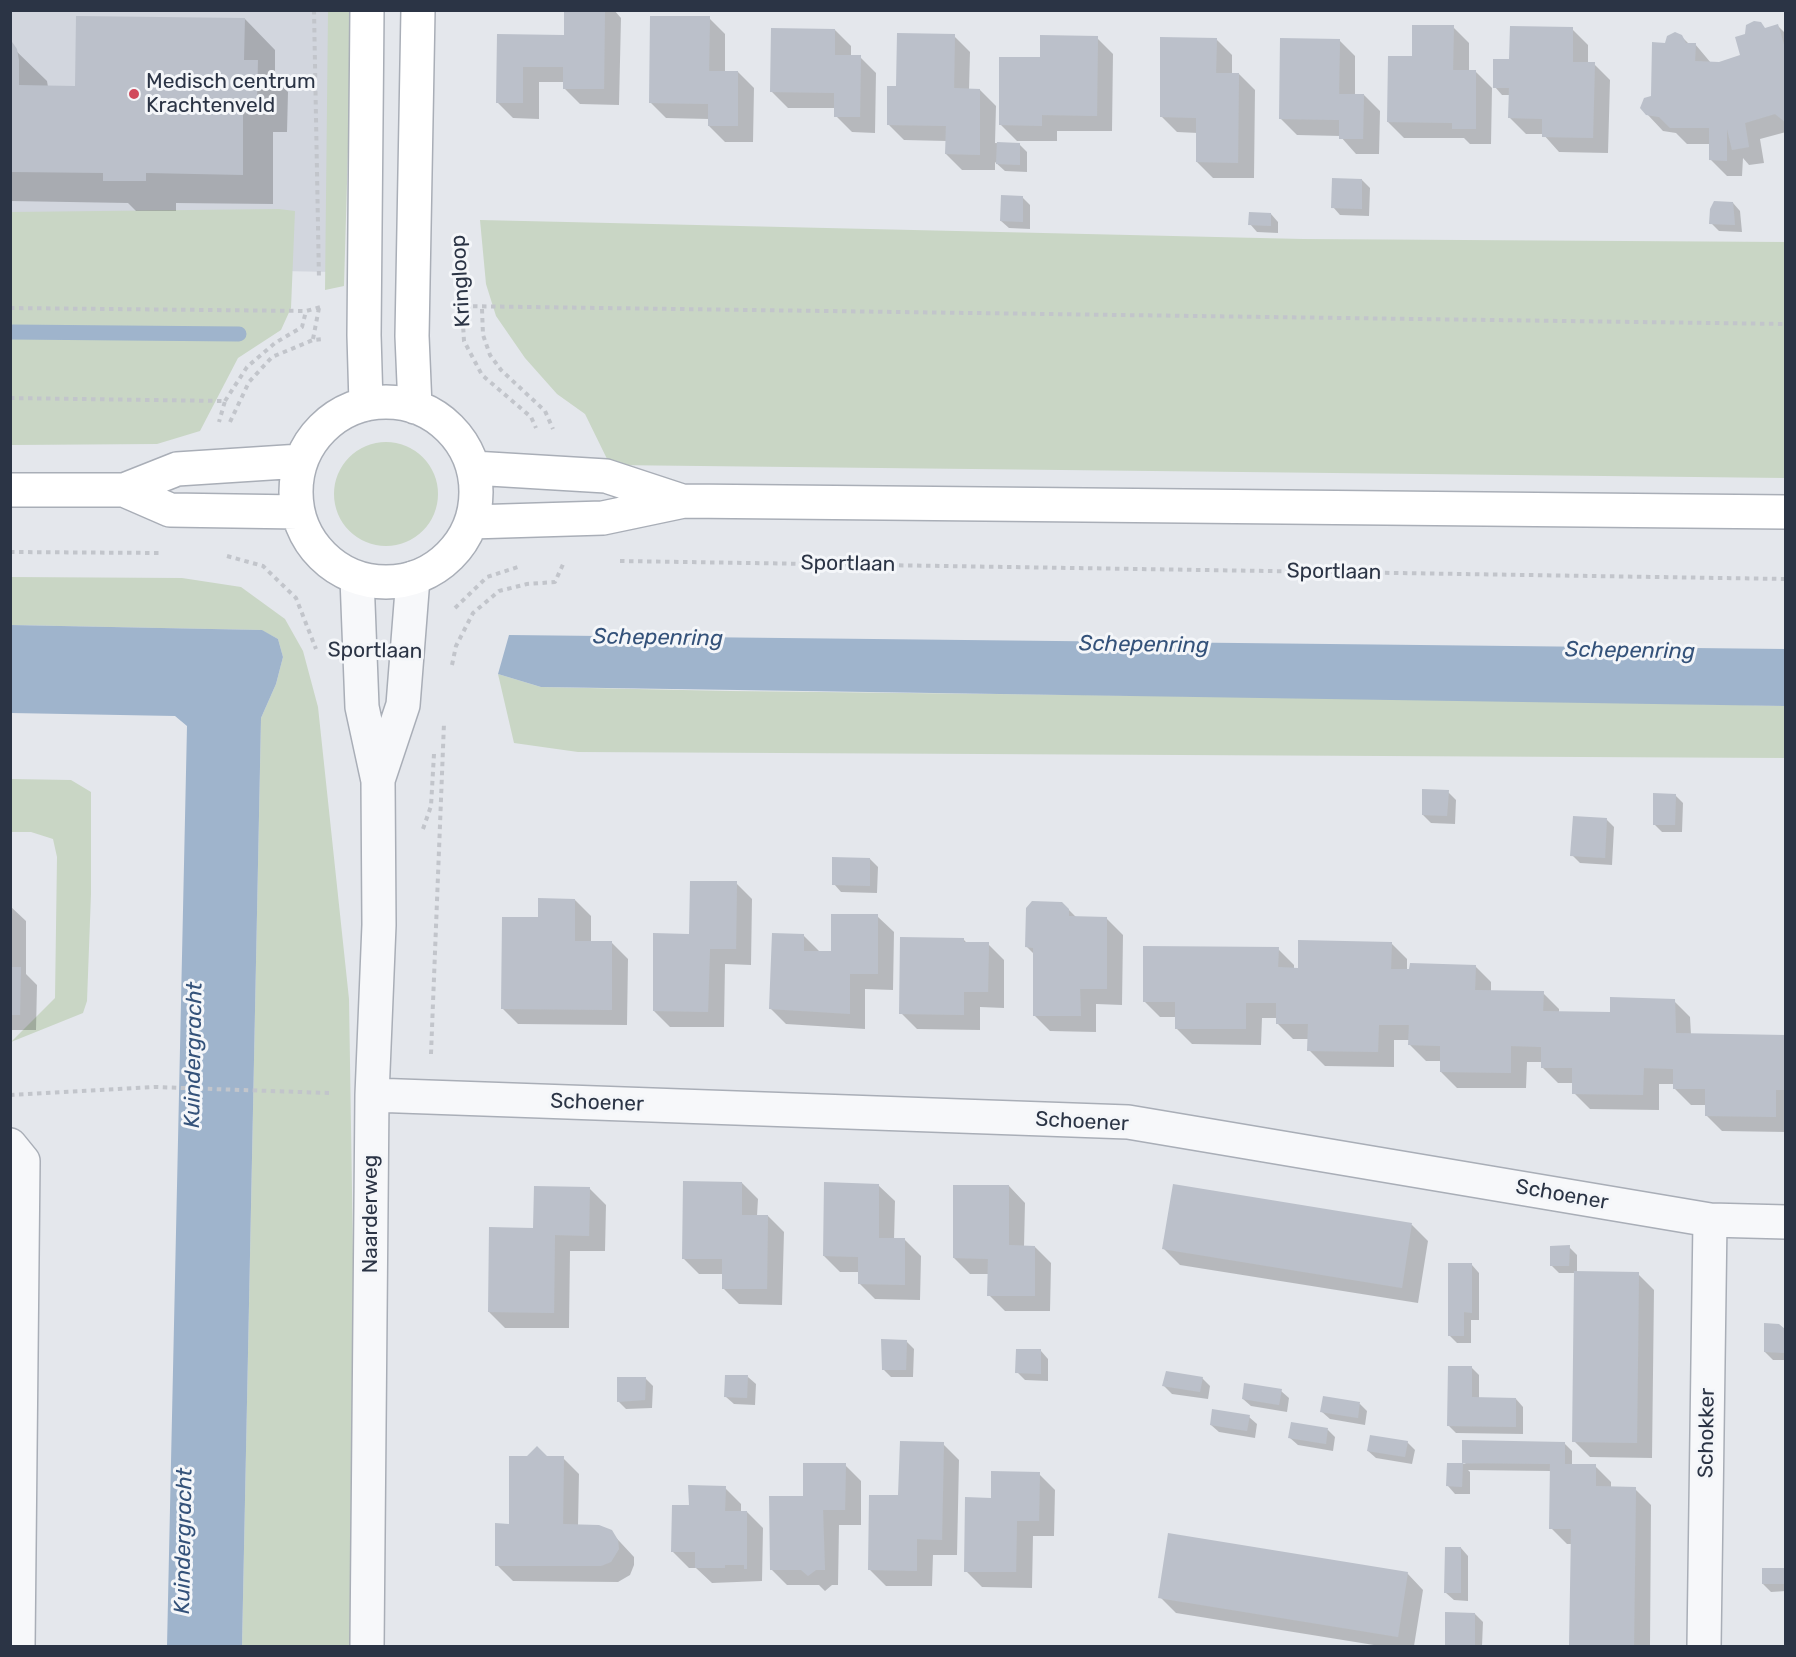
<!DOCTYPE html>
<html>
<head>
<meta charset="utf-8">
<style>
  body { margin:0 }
  #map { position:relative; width:1796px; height:1657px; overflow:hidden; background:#e4e7ec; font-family:Rubik,sans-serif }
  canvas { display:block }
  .frame { position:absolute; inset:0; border:12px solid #2b3445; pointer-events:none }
</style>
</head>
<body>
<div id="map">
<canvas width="1796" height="1657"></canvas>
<div class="frame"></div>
</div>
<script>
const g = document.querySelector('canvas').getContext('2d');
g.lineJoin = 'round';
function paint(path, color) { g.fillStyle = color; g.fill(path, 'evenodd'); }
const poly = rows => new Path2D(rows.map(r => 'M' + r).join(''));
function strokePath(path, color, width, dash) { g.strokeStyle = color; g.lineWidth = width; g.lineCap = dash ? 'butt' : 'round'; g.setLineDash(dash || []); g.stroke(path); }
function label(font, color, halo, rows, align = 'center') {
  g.font = font + ' Rubik,sans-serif'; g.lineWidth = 6; g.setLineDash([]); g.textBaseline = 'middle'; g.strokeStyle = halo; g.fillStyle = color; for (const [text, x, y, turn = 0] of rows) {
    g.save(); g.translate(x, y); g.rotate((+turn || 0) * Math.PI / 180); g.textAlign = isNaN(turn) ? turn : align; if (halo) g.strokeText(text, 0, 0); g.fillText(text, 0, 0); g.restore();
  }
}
paint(poly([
  [11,11,341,11,334,272,11,266]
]), '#d2d6de');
paint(poly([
  [328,11,352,11,344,286,325,290],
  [279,209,295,211,291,308,281,330,238,358,200,431,157,444,11,445,11,212],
  [480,220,1303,239,1785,242,1785,478,610,465,585,414,557,394,525,358,496,316,486,284],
  '334 494a52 52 0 1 1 104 0a52 52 0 1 1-104 0Z',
  [11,577,182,578,241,587,285,619,303,651,318,707,349,999,355,1382,350,1646,242,1646,261,718,276,684,283,657,278,639,261,630,11,625],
  [498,674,541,687,730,691,1526,700,1785,706,1785,758,578,752,514,743],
  [11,779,71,780,91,792,91,894,87,1001,83,1013,11,1042,55,998,57,857,53,839,31,832,11,832]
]), '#c9d6c5');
paint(poly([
  [11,625,262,630,278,639,283,657,276,684,261,718,242,1646,167,1646,187,726,175,716,11,713],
  [509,635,1785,649,1785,706,541,687,498,674]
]), '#9fb4cc');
paint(poly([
  [565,10,614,10,621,18,619,105,580,104,564,88,564,82,539,82,539,119,513,118,497,102,498,36,565,37],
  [709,18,725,34,725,72,738,72,754,88,753,142,725,142,709,126,709,119,666,118,650,102],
  [245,19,275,50,275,79,288,92,287,132,273,132,273,204,176,203,176,211,136,211,128,203,10,201,10,45,47,81,48,87,76,87],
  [1778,26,1786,34,1786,132,1760,139,1764,163,1749,165,1743,158,1742,176,1727,176,1711,160,1711,144,1687,144,1676,133,1663,131,1647,114,1666,44,1681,36,1689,44,1695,44,1711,63,1719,63,1742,56,1765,29],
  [1453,27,1469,43,1469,72,1476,72,1492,88,1491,144,1470,144,1464,138,1404,138,1388,122,1414,57],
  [1572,29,1588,45,1588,64,1594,64,1610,80,1608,153,1559,152,1543,134,1526,134,1510,118,1510,95,1502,95,1495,87,1508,61],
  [835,30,851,46,851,56,860,57,876,73,875,133,852,132,836,116,836,108,788,108,772,92],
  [954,36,970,52,969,90,980,90,996,106,995,143,1019,144,1027,152,1027,172,1005,171,995,162,995,170,962,170,946,154,947,141,904,140,888,124,897,88],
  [1097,38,1113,54,1112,131,1057,131,1057,141,1017,141,1001,125,1042,59],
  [1216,39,1232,55,1232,74,1239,74,1255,90,1254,178,1213,178,1197,162,1198,133,1177,132,1161,116],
  [1339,40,1355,56,1355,95,1364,95,1380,111,1379,154,1356,154,1340,136,1297,135,1281,119],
  [1362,180,1370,188,1369,216,1340,215,1333,207],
  [1022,197,1030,205,1030,229,1009,228,1001,221],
  [1733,203,1740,211,1742,232,1719,231,1711,223],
  [1271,214,1278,222,1278,233,1257,232,1250,224],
  [1448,792,1456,800,1455,824,1431,823,1423,815],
  [1675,795,1683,803,1682,832,1662,832,1654,824],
  [1606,819,1614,827,1612,865,1580,863,1572,855],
  [870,859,878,867,877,893,841,892,834,884],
  [736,883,752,899,751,965,725,964,724,1027,670,1027,654,1011,691,935],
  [575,900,591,916,591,943,612,943,628,959,627,1025,518,1024,502,1008,539,919],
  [1062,903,1077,918,1107,919,1123,935,1122,1005,1096,1004,1096,1032,1050,1031,1034,1015,1034,954,1027,947],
  [10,906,26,921,26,974,37,985,36,1030,10,1030],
  [877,916,894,932,893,990,865,989,865,1029,786,1024,770,1008,803,935,819,951,832,953],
  [964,940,967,943,988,944,1004,960,1004,1008,980,1007,980,1030,917,1029,901,1013],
  [1391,943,1407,959,1407,971,1475,966,1491,982,1491,992,1543,993,1559,1009,1559,1013,1612,1013,1674,1001,1690,1017,1691,1035,1786,1036,1786,1132,1722,1131,1706,1115,1706,1105,1691,1105,1675,1089,1675,1084,1659,1084,1659,1110,1590,1109,1574,1093,1574,1083,1558,1083,1542,1067,1542,1062,1527,1062,1526,1088,1457,1088,1441,1072,1441,1061,1426,1061,1410,1045,1410,1040,1394,1040,1394,1067,1325,1066,1309,1050,1309,1039,1293,1039,1277,1023,1277,1018,1262,1018,1261,1045,1192,1044,1176,1028,1176,1017,1160,1017,1144,1001,1278,949,1294,965,1294,969,1300,969],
  [742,1183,758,1199,757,1216,768,1216,784,1232,782,1305,739,1304,723,1288,723,1274,699,1274,683,1258],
  [878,1185,895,1201,894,1240,905,1240,921,1256,920,1300,875,1299,859,1283,859,1272,840,1272,824,1256],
  [1009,1186,1025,1203,1024,1247,1035,1247,1051,1263,1050,1311,1005,1311,989,1295,990,1274,970,1274,954,1258],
  [590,1189,606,1205,605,1251,570,1251,569,1328,505,1328,489,1312,535,1229],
  [1412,1225,1428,1241,1418,1303,1180,1265,1164,1249],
  [1569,1247,1577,1255,1577,1273,1638,1274,1654,1290,1652,1458,1590,1457,1574,1441,1575,1273,1559,1273,1551,1265],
  [1472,1265,1479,1273,1479,1320,1471,1320,1471,1343,1457,1343,1449,1335],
  [1779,1325,1786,1331,1786,1360,1773,1360,1765,1352],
  [906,1341,914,1349,913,1377,891,1377,883,1369],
  [1041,1351,1048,1359,1048,1381,1025,1380,1017,1372],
  [1471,1367,1479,1375,1479,1399,1516,1399,1523,1407,1523,1434,1456,1433,1448,1425],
  [748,1377,756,1384,755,1405,734,1404,726,1397],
  [645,1378,653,1386,652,1408,626,1409,618,1401],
  [1202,1378,1210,1386,1208,1399,1172,1394,1164,1386],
  [1281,1391,1289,1398,1287,1412,1251,1406,1243,1399],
  [1360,1404,1367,1411,1365,1425,1330,1419,1322,1412],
  [1249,1417,1257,1424,1255,1438,1219,1432,1211,1425],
  [1328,1430,1335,1437,1333,1451,1298,1445,1290,1438],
  [1407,1442,1415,1450,1412,1464,1376,1458,1368,1451],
  [1564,1443,1572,1451,1572,1466,1595,1466,1611,1482,1611,1488,1635,1489,1651,1505,1650,1646,1571,1646,1572,1544,1567,1544,1551,1528,1551,1471,1468,1470,1470,1472,1470,1494,1455,1494,1448,1486,1448,1464,1466,1464,1463,1462],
  [943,1444,959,1460,957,1555,933,1555,932,1586,886,1586,870,1570,900,1497],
  [563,1458,579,1474,578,1526,608,1529,634,1557,634,1565,630,1575,618,1582,513,1581,497,1565,510,1526],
  [845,1465,861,1481,861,1525,839,1525,838,1585,832,1585,825,1591,819,1585,787,1585,771,1569,804,1497],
  [1039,1474,1055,1490,1054,1536,1033,1536,1032,1588,982,1587,966,1571,992,1499],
  [725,1488,741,1504,741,1512,747,1512,763,1528,762,1581,712,1583,696,1568,689,1568,673,1552,690,1507],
  [1461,1548,1468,1556,1468,1601,1454,1600,1446,1593],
  [1785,1569,1786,1591,1771,1592,1763,1584],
  [1407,1573,1423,1590,1414,1646,1380,1646,1176,1613,1160,1597],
  [1447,1614,1475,1614,1483,1622,1482,1646,1447,1646]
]), '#0003');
strokePath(poly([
  [10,332,239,334]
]), '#9fb4cc', 15);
paint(poly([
  [564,10,605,10,604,89,563,89,563,67,523,67,523,103,496,103,497,34,564,35],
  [76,16,245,18,244,60,258,60,257,102,243,102,243,175,146,173,146,181,103,181,103,173,10,172,10,39,17,49,19,60,19,85,75,86],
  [650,16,710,16,709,71,738,71,738,126,708,126,708,104,649,103],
  [1754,21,1761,22,1765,28,1778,24,1785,48,1785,122,1775,114,1745,123,1749,147,1732,150,1727,129,1727,161,1709,160,1709,128,1670,128,1659,117,1646,115,1640,108,1644,98,1651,96,1652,42,1665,43,1667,36,1675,32,1682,35,1686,43,1696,43,1695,61,1719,62,1740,55,1735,37,1745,34,1746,25],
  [1412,25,1454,25,1453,70,1476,70,1476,129,1452,129,1452,123,1387,122,1388,56,1412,56],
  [1510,26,1573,27,1573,62,1595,62,1593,138,1542,137,1542,119,1508,118,1509,88,1493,88,1493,59,1509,59],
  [771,28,835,29,835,55,861,55,860,117,834,117,834,93,770,92],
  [897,33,955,34,954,88,980,89,980,155,945,154,946,126,887,125,887,86,896,86],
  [1040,35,1098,36,1097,116,1042,115,1042,126,999,125,999,57,1040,57],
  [1160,37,1217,38,1216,73,1239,73,1238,163,1196,162,1196,118,1160,117],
  [1280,38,1340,39,1339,94,1364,94,1363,139,1339,139,1339,120,1279,119],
  [997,142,1020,143,1020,165,996,164],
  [1332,178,1362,179,1362,209,1331,208],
  [1001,195,1023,196,1023,222,1000,221],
  [1714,201,1733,202,1735,225,1709,224,1710,209],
  [1249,212,1271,213,1271,226,1248,225],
  [1422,789,1449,790,1447,816,1422,815],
  [1653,793,1676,794,1675,825,1653,825],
  [1573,816,1607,818,1605,858,1570,856],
  [832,857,870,858,870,886,832,885],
  [690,881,737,881,736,949,710,949,708,1012,653,1011,653,933,689,934],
  [538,898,575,899,575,941,612,941,612,1010,501,1009,502,917,538,917],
  [1032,901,1062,902,1069,909,1069,916,1107,917,1107,989,1080,989,1081,1016,1033,1016,1033,948,1025,947,1026,908],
  [831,914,878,914,878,974,850,974,850,1014,769,1009,772,933,804,934,804,951,831,951],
  [900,937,964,938,964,942,989,942,988,992,964,992,964,1015,899,1014],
  [1298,940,1392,942,1391,969,1409,969,1410,963,1476,965,1475,990,1544,991,1543,1011,1610,1012,1610,997,1675,999,1676,1033,1785,1035,1785,1090,1776,1090,1776,1117,1705,1116,1705,1089,1673,1089,1673,1069,1644,1068,1643,1095,1572,1094,1572,1068,1541,1068,1541,1047,1511,1046,1511,1073,1440,1072,1440,1046,1408,1045,1409,1025,1379,1025,1378,1052,1307,1051,1308,1024,1276,1024,1276,1003,1246,1003,1246,1029,1175,1029,1175,1002,1143,1002,1143,946,1279,947,1278,967,1298,968],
  [10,967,21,967,20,1015,10,1015],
  [683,1181,742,1182,742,1215,768,1215,767,1289,722,1289,722,1259,682,1259],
  [824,1182,879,1184,879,1238,905,1238,905,1285,858,1284,858,1257,823,1256],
  [1173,1184,1412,1223,1402,1288,1162,1249],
  [953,1185,1009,1185,1009,1245,1035,1246,1035,1296,987,1296,988,1259,953,1258],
  [534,1186,590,1187,589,1236,555,1235,554,1313,488,1312,489,1227,533,1228],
  [1570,1245,1569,1266,1550,1266,1550,1246],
  [1448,1263,1472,1263,1472,1313,1464,1312,1464,1336,1448,1336],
  [1574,1271,1639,1272,1637,1443,1572,1442],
  [1764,1323,1779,1324,1785,1329,1785,1353,1764,1352],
  [881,1339,907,1340,906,1370,882,1370],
  [1016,1349,1041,1349,1041,1374,1015,1373],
  [1448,1366,1472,1366,1472,1397,1516,1398,1516,1427,1447,1426],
  [1166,1371,1203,1377,1200,1392,1162,1386],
  [725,1375,748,1375,747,1398,724,1397],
  [617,1377,646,1377,645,1400,617,1402],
  [1244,1383,1282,1389,1279,1405,1242,1399],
  [1323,1396,1360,1402,1358,1418,1320,1412],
  [1212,1409,1250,1415,1247,1431,1210,1425],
  [1291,1422,1328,1428,1326,1444,1288,1438],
  [1370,1435,1408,1441,1405,1457,1367,1451],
  [1462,1440,1565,1442,1565,1464,1596,1464,1596,1486,1636,1487,1634,1646,1569,1646,1571,1529,1549,1529,1550,1464,1462,1463],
  [900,1441,944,1442,942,1540,917,1539,917,1571,868,1570,869,1495,898,1495],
  [537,1446,547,1456,564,1456,563,1524,599,1525,612,1530,618,1540,619,1549,611,1562,601,1566,495,1566,495,1523,509,1524,509,1456,527,1456],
  [803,1463,846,1463,845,1510,823,1510,825,1570,816,1570,808,1576,801,1570,770,1570,769,1496,803,1496],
  [1447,1463,1463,1463,1462,1487,1446,1486],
  [991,1471,1040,1472,1039,1521,1017,1521,1016,1572,964,1572,965,1497,991,1498],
  [688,1485,726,1486,725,1511,747,1511,747,1569,744,1569,744,1565,725,1565,725,1568,695,1568,695,1552,671,1552,672,1505,689,1505],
  [1168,1533,1408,1572,1398,1637,1158,1598],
  [1445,1547,1461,1547,1461,1593,1444,1593],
  [1762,1568,1785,1568,1785,1584,1762,1584],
  [1445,1612,1475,1613,1475,1646,1445,1646]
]), '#bbc0ca');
const street = poly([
  [357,578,362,707,378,781,379,925,372,1095,367,1646],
  [378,780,403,705,413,578],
  [372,1095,1128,1122,1710,1220,1786,1222],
  [10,1145,23,1161,18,1646],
  [1704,1646,1710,1220]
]);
const secondary = poly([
  '296 492a90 90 0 1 1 180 0a90 90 0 1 1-180 0Z',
  [366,404,364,335,367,10],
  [415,407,412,336,418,10],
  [473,468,606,476,682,501],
  [10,490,124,490,177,469,301,461],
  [124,490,170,510,298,512],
  [471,522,603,518,684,501,1786,512]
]);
strokePath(street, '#a9aeb7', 36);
strokePath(secondary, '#a9aeb7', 36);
strokePath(poly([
  [314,10,319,280],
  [459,256,464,341,482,375,531,417,536,428],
  [455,306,1786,324],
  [10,308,306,311,321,307],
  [482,309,483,335,490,355,501,370,545,411,553,429],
  [313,339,319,308],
  [10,398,225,401,219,422],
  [225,401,247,367,275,343,302,327,306,311],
  [230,422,249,382,272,357,313,340,323,339],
  [10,552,160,553],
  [227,556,263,566,296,598,316,649],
  [620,561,1786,579],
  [455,608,487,577,521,566],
  [452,665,456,646,473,613,499,591,527,584,555,582,564,562],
  [423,829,431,806,434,754],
  [431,1054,444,723],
  [10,1095,155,1087,329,1093]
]), '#c2c5cb', 4, [4.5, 4.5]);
strokePath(street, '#f7f8fa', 33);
strokePath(secondary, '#fff', 33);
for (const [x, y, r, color] of [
  [134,94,6,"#d1495b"]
]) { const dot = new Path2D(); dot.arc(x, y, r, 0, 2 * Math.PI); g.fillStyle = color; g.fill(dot); strokePath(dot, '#f4f6f9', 2); }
label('21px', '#2b3445', '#f4f6f9', [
  ["Medisch centrum",146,82],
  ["Krachtenveld",146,106]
], 'left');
label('21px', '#2b3445', '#f4f6f9', [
  ["Kringloop",461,281,-93],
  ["Sportlaan",848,564,1],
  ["Sportlaan",1334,572,1],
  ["Sportlaan",375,651,1],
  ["Schoener",597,1103,2],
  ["Schoener",1082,1122,3],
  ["Schoener",1562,1195,10],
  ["Naarderweg",371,1214,-90],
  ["Schokker",1707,1433,-89]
]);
label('italic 22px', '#34527a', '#f4f6f9', [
  ["Schepenring",658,638,1],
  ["Schepenring",1144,645,1],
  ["Schepenring",1630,651,1],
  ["Kuindergracht",194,1055,-89],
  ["Kuindergracht",184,1541,-89]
]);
</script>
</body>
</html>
